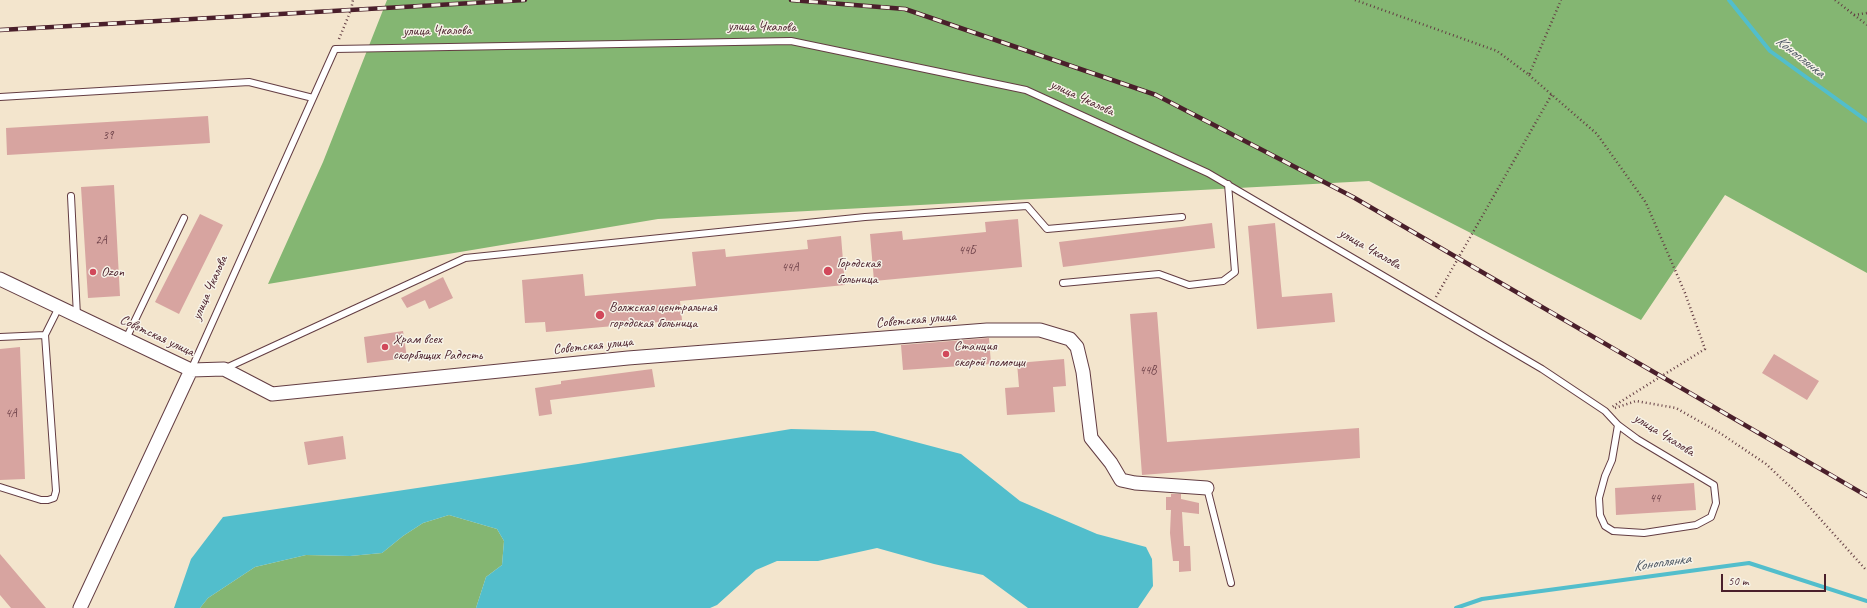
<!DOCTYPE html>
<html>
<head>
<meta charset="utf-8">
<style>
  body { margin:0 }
  #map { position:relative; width:1867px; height:608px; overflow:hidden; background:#f3e5cd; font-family:Caveat,sans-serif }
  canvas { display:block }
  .scale { position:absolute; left:1721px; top:574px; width:105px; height:18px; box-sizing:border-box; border:2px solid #4a1f2b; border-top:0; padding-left:5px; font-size:12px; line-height:14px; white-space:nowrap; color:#4a1f2b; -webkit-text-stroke:3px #f7f3e8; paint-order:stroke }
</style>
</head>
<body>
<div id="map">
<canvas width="1867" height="608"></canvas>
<div class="scale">50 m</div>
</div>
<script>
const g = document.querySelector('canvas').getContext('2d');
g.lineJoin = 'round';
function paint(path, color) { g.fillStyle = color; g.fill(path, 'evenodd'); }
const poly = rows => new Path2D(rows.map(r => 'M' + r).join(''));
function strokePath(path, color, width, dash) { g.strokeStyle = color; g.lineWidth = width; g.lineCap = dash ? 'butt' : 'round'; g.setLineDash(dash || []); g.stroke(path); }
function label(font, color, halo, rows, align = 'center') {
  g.font = font + ' Caveat,sans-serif'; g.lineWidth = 3; g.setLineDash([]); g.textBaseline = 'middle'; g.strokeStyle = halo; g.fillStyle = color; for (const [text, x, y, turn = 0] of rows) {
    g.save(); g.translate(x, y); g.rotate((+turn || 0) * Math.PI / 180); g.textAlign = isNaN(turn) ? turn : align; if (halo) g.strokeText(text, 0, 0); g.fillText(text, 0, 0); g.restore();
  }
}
paint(poly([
  [387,0,1867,0,1867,273,1725,195,1641,320,1369,181,658,219,268,284,323,162],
  [449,515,497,529,504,541,502,565,486,577,476,608,200,608,208,598,255,567,306,555,350,556,382,553,403,536,423,523]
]), '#84b672');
paint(poly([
  [791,429,874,431,961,454,1020,501,1097,534,1146,547,1152,559,1153,586,1138,608,1028,608,983,575,934,564,877,548,818,561,777,561,756,570,717,605,710,608,476,608,486,577,502,565,504,541,497,529,449,515,423,523,403,536,382,553,350,556,306,555,255,567,208,598,200,608,174,608,191,559,223,517,578,464]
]), '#52becc');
strokePath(poly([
  [1729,0,1770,51,1867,121],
  [1456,608,1482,599,1749,563,1867,601]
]), '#52becc', 4);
paint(poly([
  [208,116,210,143,7,155,6,128],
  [114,185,120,296,88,298,81,187],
  [200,214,223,225,179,314,155,302],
  [1018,219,1022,267,874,281,870,234,902,231,903,240,986,232,985,222],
  [1212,223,1215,248,1063,267,1059,242],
  [1275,223,1282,297,1332,293,1335,322,1257,329,1248,226],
  [841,236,845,285,680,301,682,320,546,332,545,322,525,323,522,280,583,274,585,296,696,286,692,252,725,249,726,257,808,249,807,240],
  [443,277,453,298,429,309,425,300,407,308,401,298],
  [1157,312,1167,442,1359,428,1360,458,1142,475,1130,314],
  [403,331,407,358,367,363,364,337],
  [989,338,991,364,903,370,901,345],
  [20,347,25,479,0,480,0,349],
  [1774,354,1819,381,1807,400,1762,373],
  [1064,359,1066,386,1053,387,1055,412,1007,415,1005,388,1019,387,1017,363],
  [652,369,655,387,550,400,552,414,539,416,535,388,561,384,561,381],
  [343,436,346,459,308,465,304,442],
  [1694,483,1696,510,1616,515,1615,488],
  [1171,494,1181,494,1181,499,1199,503,1199,514,1182,512,1184,546,1190,546,1191,571,1179,572,1179,561,1173,561,1170,533,1171,510,1166,510,1166,497,1171,497],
  [0,554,46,608,11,608,0,595]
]), '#d7a4a0');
const service = poly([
  [0,97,249,82,313,98],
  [71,196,77,316],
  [1063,283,1159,274,1189,285,1223,281,1235,272,1228,184],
  [0,337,45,335],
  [126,339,184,218],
  [226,368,465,258,865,217,1027,206,1047,229,1182,217],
  [191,370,335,49,791,41,1026,90,1208,173,1542,369,1605,411,1618,425,1637,439,1714,485,1716,503,1711,517,1696,525,1644,533,1613,531,1605,526,1600,515,1599,498,1605,476,1612,460,1618,425],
  [0,487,41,500,48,500,54,498,56,491,45,335,59,307],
  [1207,488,1231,583]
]);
const minor = poly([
  [0,279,191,370,224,369,272,394,628,358,987,330,1040,330,1070,339,1077,347,1083,372,1091,438,1111,463,1121,480,1135,483,1207,488],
  [80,608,191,370]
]);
strokePath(service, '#633d43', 8);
strokePath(minor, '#633d43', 15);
strokePath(poly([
  [1355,0,1497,51,1529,75,1561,0],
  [1835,0,1867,25],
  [1854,15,1867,13],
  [339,39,351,10,353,0],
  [1529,75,1597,134,1646,203,1685,293,1705,349,1612,407],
  [1436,297,1552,94],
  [1615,408,1636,401,1676,408,1720,433,1766,464,1796,492,1867,571]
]), '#633d43', 2.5, [1, 3]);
strokePath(service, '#fff', 6);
strokePath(minor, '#fff', 13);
const rail = poly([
  [791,0,905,9,1156,95,1353,197,1867,496],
  [0,30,525,0]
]);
strokePath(rail, '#4a1f2b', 4.5);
strokePath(rail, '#f7f3e8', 3, [9]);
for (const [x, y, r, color] of [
  [828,271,5,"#d1495b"],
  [93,272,4,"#d1495b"],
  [600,315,5,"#d1495b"],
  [385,347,4,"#d1495b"],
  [946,354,4,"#d1495b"]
]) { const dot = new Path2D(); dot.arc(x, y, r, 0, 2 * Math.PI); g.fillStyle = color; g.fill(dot); strokePath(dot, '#f7f3e8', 1.5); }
label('12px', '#6d4048', null, [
  ["39",108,136],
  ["2А",101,241],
  ["44Б",967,251],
  ["44А",790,268],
  ["44В",1148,371],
  ["4А",11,414],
  ["44",1655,499]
]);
label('14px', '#4a1f2b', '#f7f3e8', [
  ["улица Чкалова",762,27,1],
  ["улица Чкалова",437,31,-1],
  ["улица Чкалова",1082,98,25],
  ["улица Чкалова",1370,249,30],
  ["улица Чкалова",210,288,-66],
  ["Советская улица",916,320,-5],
  ["Советская улица",157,336,25],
  ["Советская улица",593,346,-6],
  ["улица Чкалова",1664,435,32]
]);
label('14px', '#4a1f2b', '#f7f3e8', [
  ["Городская",837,263],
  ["больница",837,279],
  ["Ozon",101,272],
  ["Волжская центральная",609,307],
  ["городская больница",609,323],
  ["Храм всех",393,339],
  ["скорбящих Радость",393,355],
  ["Станция",954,346],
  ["скорой помощи",954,362]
], 'left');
label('italic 15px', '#4d5763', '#f7f3e8', [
  ["Коноплянка",1800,57,38],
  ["Коноплянка",1662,563,-8]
]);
</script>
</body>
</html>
